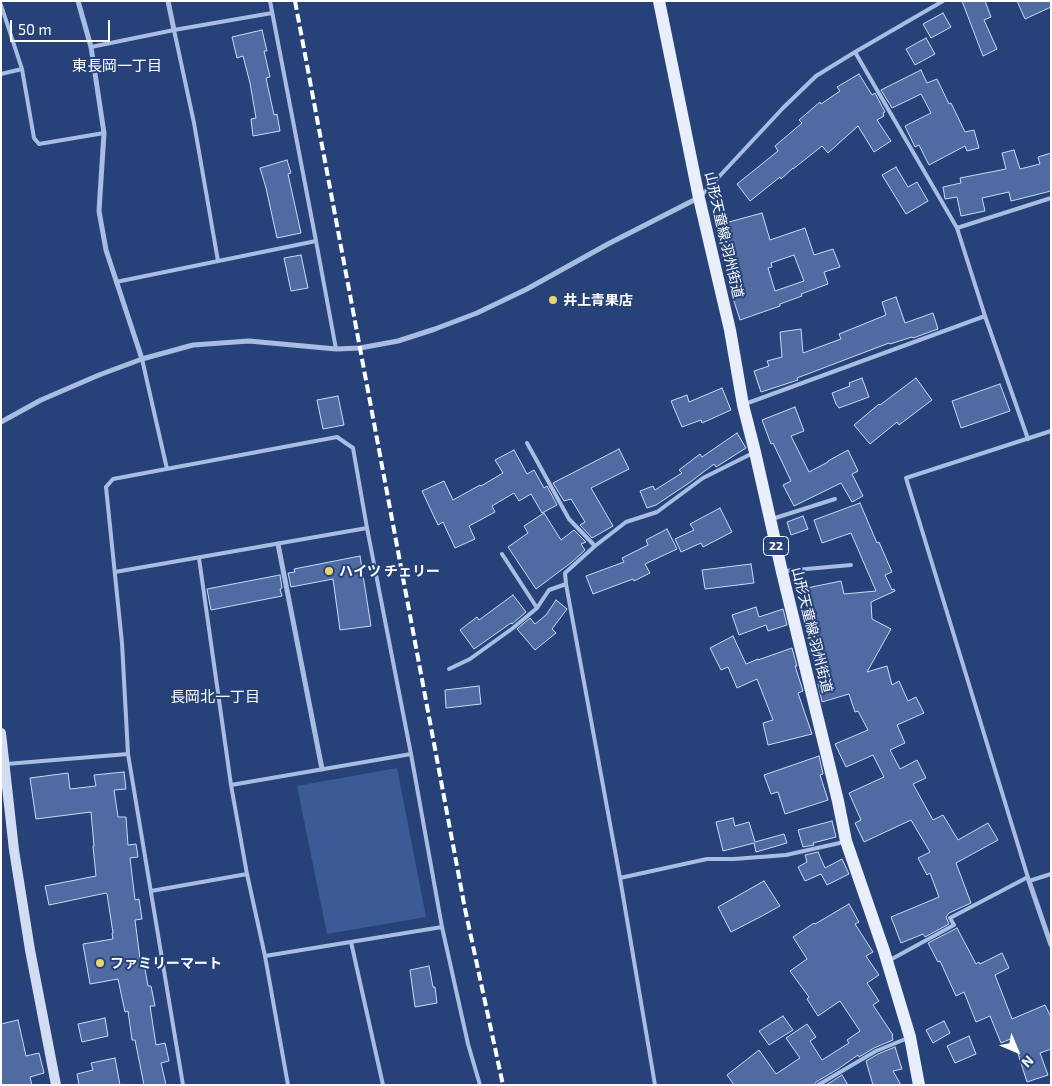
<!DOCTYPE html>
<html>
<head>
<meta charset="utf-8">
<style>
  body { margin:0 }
  #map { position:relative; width:1052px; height:1086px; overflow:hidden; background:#274278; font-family:"Exo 2",sans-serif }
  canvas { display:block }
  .frame { position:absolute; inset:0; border:2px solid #fff; pointer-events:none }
  .north { position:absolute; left:992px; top:1026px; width:50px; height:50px; -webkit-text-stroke:4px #274278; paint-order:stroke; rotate:135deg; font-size:14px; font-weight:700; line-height:20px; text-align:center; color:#fff }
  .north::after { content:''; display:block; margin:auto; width:18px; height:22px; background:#fff; clip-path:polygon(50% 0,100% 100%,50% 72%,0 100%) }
  .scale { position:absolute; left:10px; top:20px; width:100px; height:22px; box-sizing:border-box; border:2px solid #fff; border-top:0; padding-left:6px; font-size:15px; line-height:18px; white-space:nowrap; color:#fff; -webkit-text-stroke:4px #274278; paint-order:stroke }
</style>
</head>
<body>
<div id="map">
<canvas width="1052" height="1086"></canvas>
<div class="frame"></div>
<div class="north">N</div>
<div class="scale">50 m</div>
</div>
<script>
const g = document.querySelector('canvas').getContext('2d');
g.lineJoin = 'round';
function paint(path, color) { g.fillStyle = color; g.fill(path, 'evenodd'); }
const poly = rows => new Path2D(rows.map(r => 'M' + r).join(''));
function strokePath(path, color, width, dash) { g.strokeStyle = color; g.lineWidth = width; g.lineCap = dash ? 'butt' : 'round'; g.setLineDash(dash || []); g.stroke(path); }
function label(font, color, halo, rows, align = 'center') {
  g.font = font + ' "Exo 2","Noto Sans JP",sans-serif'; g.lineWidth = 4; g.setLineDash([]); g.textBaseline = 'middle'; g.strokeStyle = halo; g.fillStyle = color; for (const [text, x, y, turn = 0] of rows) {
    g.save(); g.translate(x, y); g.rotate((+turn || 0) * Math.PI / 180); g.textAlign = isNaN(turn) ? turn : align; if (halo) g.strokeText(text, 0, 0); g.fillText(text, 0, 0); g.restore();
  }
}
paint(poly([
  [397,768,426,917,327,934,297,786]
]), '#3b5a96');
const building = poly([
  [962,1,985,1,991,17,984,20,997,49,983,56,962,1],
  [1017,1,1051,1,1051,7,1025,19,1017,1],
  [943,13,951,27,931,38,923,24,943,13],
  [262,30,267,51,264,51,270,77,266,78,274,115,277,114,280,131,253,136,251,119,256,118,250,83,243,56,237,58,232,37,262,30],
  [926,38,935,54,915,65,906,49,926,38],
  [921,70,927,83,937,79,949,104,951,103,965,132,974,130,979,148,967,151,965,146,929,165,919,145,915,147,905,126,931,113,921,94,892,108,881,90,921,70],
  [859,74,872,95,875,93,885,112,883,113,884,116,877,120,891,141,874,152,858,126,828,153,822,146,793,169,793,168,781,179,780,177,750,201,737,184,778,151,775,146,802,123,799,120,820,102,821,104,840,91,837,87,859,74],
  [1014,150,1020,169,1040,164,1038,157,1051,153,1051,191,1011,201,1009,192,982,198,985,211,961,216,957,197,945,199,943,187,961,183,960,178,1006,169,1002,153,1014,150],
  [287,160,291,173,288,174,301,233,277,238,266,188,260,168,287,160],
  [896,167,908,187,917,182,928,201,906,214,882,175,896,167],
  [762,213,770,240,805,228,814,255,833,249,840,267,824,272,828,284,801,294,802,296,780,304,780,306,740,320,733,298,739,296,725,257,727,256,718,225,762,213],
  [794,255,804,281,775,291,768,268,772,267,771,263,794,255],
  [301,255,308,288,291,291,284,258,301,255],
  [896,297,905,323,933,313,938,329,913,338,912,337,890,344,889,343,797,378,798,380,761,392,754,371,769,366,767,361,782,357,780,332,801,329,803,353,841,339,839,334,886,315,882,302,896,297],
  [862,378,869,397,839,408,836,404,832,393,850,386,849,383,862,378],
  [916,378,932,400,899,425,897,422,870,444,854,425,879,404,880,405,916,378],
  [1000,384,1010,411,961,428,952,401,1000,384],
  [722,388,731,410,702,423,701,420,682,427,671,401,687,395,689,402,722,388],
  [338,396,344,425,323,429,317,400,338,396],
  [795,407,804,431,791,436,809,472,828,462,828,461,848,450,858,471,852,474,863,496,852,502,841,483,794,506,783,485,791,481,773,443,771,444,762,420,795,407],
  [737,433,746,448,716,467,714,464,689,483,656,505,647,508,640,491,653,486,655,490,682,473,679,470,700,454,702,457,737,433],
  [619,449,629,469,591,488,613,526,592,538,580,525,585,522,571,499,564,501,553,483,619,449],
  [514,450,527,474,534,470,544,488,547,486,557,505,542,513,531,494,519,501,514,493,492,506,495,512,469,526,475,539,455,548,443,522,438,525,422,491,444,481,453,500,480,485,481,486,503,473,495,460,514,450],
  [860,503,877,543,879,542,892,572,885,575,892,590,894,589,895,591,871,602,872,619,891,629,867,672,887,666,892,685,899,681,908,701,916,697,924,713,897,725,905,743,890,750,900,769,917,760,926,778,913,784,933,820,943,815,958,840,988,823,998,840,956,863,971,903,949,913,946,917,949,924,925,937,923,934,901,943,891,917,939,897,930,873,927,875,918,858,930,852,911,820,864,842,855,823,861,820,849,793,884,777,873,755,846,767,835,744,868,730,858,711,855,712,849,694,822,702,818,684,824,681,817,659,814,660,811,610,807,611,802,589,841,581,844,594,876,591,851,533,822,543,814,520,860,503],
  [720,508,732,532,703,547,701,543,681,552,675,539,694,530,690,524,720,508],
  [544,513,561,540,574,530,586,542,581,544,585,550,572,562,536,589,508,547,528,533,524,526,544,513],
  [803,516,808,529,791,535,787,522,803,516],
  [667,529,677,549,645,564,650,573,634,581,633,579,593,594,586,576,624,562,622,558,648,545,646,540,667,529],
  [360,556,371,626,340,630,333,579,291,587,288,573,295,572,294,569,360,556],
  [751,564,754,583,705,589,702,570,751,564],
  [280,575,282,588,280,589,282,596,211,610,207,589,280,575],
  [513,595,526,612,512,624,511,623,474,649,460,630,477,617,479,620,513,595],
  [556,600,567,609,552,629,556,633,535,650,517,629,530,618,535,624,546,615,556,600],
  [756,607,759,617,783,609,787,625,768,631,766,625,739,635,732,615,756,607],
  [733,636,746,664,758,659,758,660,792,648,797,666,795,666,803,691,798,693,812,734,768,745,763,723,773,720,757,679,737,688,728,667,721,670,710,648,733,636],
  [479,686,481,704,446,708,445,690,479,686],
  [819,756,823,774,820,775,828,800,785,814,778,792,771,794,764,775,819,756],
  [124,772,126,789,114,790,118,817,126,817,128,845,136,844,138,857,130,858,135,900,139,899,142,919,135,920,140,959,143,958,148,986,151,986,155,1006,150,1006,156,1045,165,1043,169,1061,161,1063,166,1085,144,1085,135,1040,132,1040,128,1011,125,1012,118,979,90,984,83,944,113,939,112,933,113,933,107,894,106,893,49,905,45,886,96,876,93,846,94,846,91,812,36,819,30,778,68,773,70,789,96,786,94,775,124,772],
  [733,818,735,826,749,822,755,842,784,834,787,843,756,852,754,843,723,851,716,822,733,818],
  [832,821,836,837,813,843,814,845,803,847,798,830,832,821],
  [818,852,825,868,842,859,849,874,827,885,821,874,805,881,798,867,807,862,805,855,818,852],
  [764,881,780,906,762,916,731,932,718,907,764,881],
  [849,904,859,922,855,924,873,952,866,956,879,975,867,983,879,1001,873,1005,893,1035,892,1036,893,1040,874,1048,859,1057,858,1055,838,1069,816,1082,814,1085,734,1085,727,1075,759,1050,776,1074,800,1058,786,1038,807,1024,816,1037,810,1041,822,1060,849,1043,847,1040,860,1031,840,1001,818,1016,807,999,809,997,790,971,807,959,793,937,814,923,815,924,849,904],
  [957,928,976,964,979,962,980,964,1002,953,1009,968,995,975,1012,1019,1045,1005,1051,1017,1051,1049,1040,1053,1048,1075,1027,1082,1013,1038,1001,1043,990,1016,976,1022,964,992,956,996,940,961,938,962,928,943,957,928],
  [429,966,433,987,435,987,437,1003,415,1007,410,970,429,966],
  [783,1016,793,1030,769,1045,759,1031,783,1016],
  [105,1018,108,1036,82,1042,78,1024,105,1018],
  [18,1020,26,1056,39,1053,44,1073,30,1077,32,1085,1,1085,1,1024,18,1020],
  [944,1021,950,1033,933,1043,926,1030,944,1021],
  [969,1036,976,1054,955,1063,947,1046,969,1036],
  [895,1047,902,1069,893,1071,901,1085,873,1085,866,1061,878,1054,895,1047],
  [115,1058,120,1085,79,1085,77,1074,93,1070,91,1063,115,1058],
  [842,1075,848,1085,826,1085,842,1075]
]);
paint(building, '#4f6ba2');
strokePath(building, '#ccd9f3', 1);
strokePath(poly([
  [1,5,22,69,34,138,39,144,104,133],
  [174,30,194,123,218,261],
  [91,47,174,30,272,13],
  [855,52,957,228,985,316,1028,439],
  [1,74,22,69],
  [701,196,783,108,816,76,855,52,943,1],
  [957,228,1051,198],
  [316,241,336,349],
  [116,282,316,241,270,1],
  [142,359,167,469],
  [745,404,985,316],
  [1051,431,906,478,1029,881,1051,874],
  [527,443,569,519,595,546],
  [772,519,835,499],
  [502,554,537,608],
  [199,558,231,785,247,874,265,956,288,1085],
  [784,571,851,565],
  [115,572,367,528],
  [449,669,470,659,513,628,537,608,549,590,566,584],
  [6,764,128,754],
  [231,785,411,754],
  [620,878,707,859,734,859,786,855,844,842],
  [151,891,247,874],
  [442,927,468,1044,480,1085],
  [351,942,383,1085],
  [890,960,954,925,950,918,1028,877],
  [183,1085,128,754,122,643,106,487,113,479,337,437,353,448,367,528,411,754,442,927,265,956],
  [655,1085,620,878,566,584,565,573,595,546,626,522,657,512,703,478,753,453],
  [818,1085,876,1051,908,1038]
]), '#a9bde3', 4);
strokePath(poly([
  [78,1,91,47,104,133,99,211,106,250,142,359],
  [168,1,174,30],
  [1,422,41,400,99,375,142,359,193,345,249,341,336,349,360,348,398,341,435,329,477,313,527,289,608,244,698,198],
  [278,544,322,769],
  [1029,881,1051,945]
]), '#a9bde3', 5);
strokePath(poly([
  [1,733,14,850,30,950,56,1085]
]), '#d2ddf3', 10);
strokePath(poly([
  [659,1,699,198,730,330,743,405,755,452,782,572,838,801,846,841,884,951,910,1037,919,1085]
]), '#e8eefc', 12);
strokePath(poly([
  [295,1,465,909,503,1085]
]), '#fff', 4, [9, 4]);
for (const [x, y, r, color] of [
  [553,300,5,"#ebd46f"],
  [329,571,5,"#ebd46f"],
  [100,963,5,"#ebd46f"]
]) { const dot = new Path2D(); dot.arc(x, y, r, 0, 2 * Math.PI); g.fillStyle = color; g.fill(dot); strokePath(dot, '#274278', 2); }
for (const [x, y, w] of [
  [776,546,25]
]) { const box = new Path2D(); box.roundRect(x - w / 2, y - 9.5, w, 19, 4); g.fillStyle = '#274278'; g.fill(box); strokePath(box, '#fff', 1); }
label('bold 12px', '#fff', null, [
  ["22",776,546]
]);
label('14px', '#fff', '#274278', [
  ["山形天童線;羽州街道",724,235,77],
  ["山形天童線;羽州街道",812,630,76]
]);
label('bold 14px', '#fff', '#274278', [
  ["井上青果店",563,300],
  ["ハイツ チェリー",339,571],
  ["ファミリーマート",110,963]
], 'left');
label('15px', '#fff', '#274278', [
  ["東長岡一丁目",117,66],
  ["長岡北一丁目",215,697]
]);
</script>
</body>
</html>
